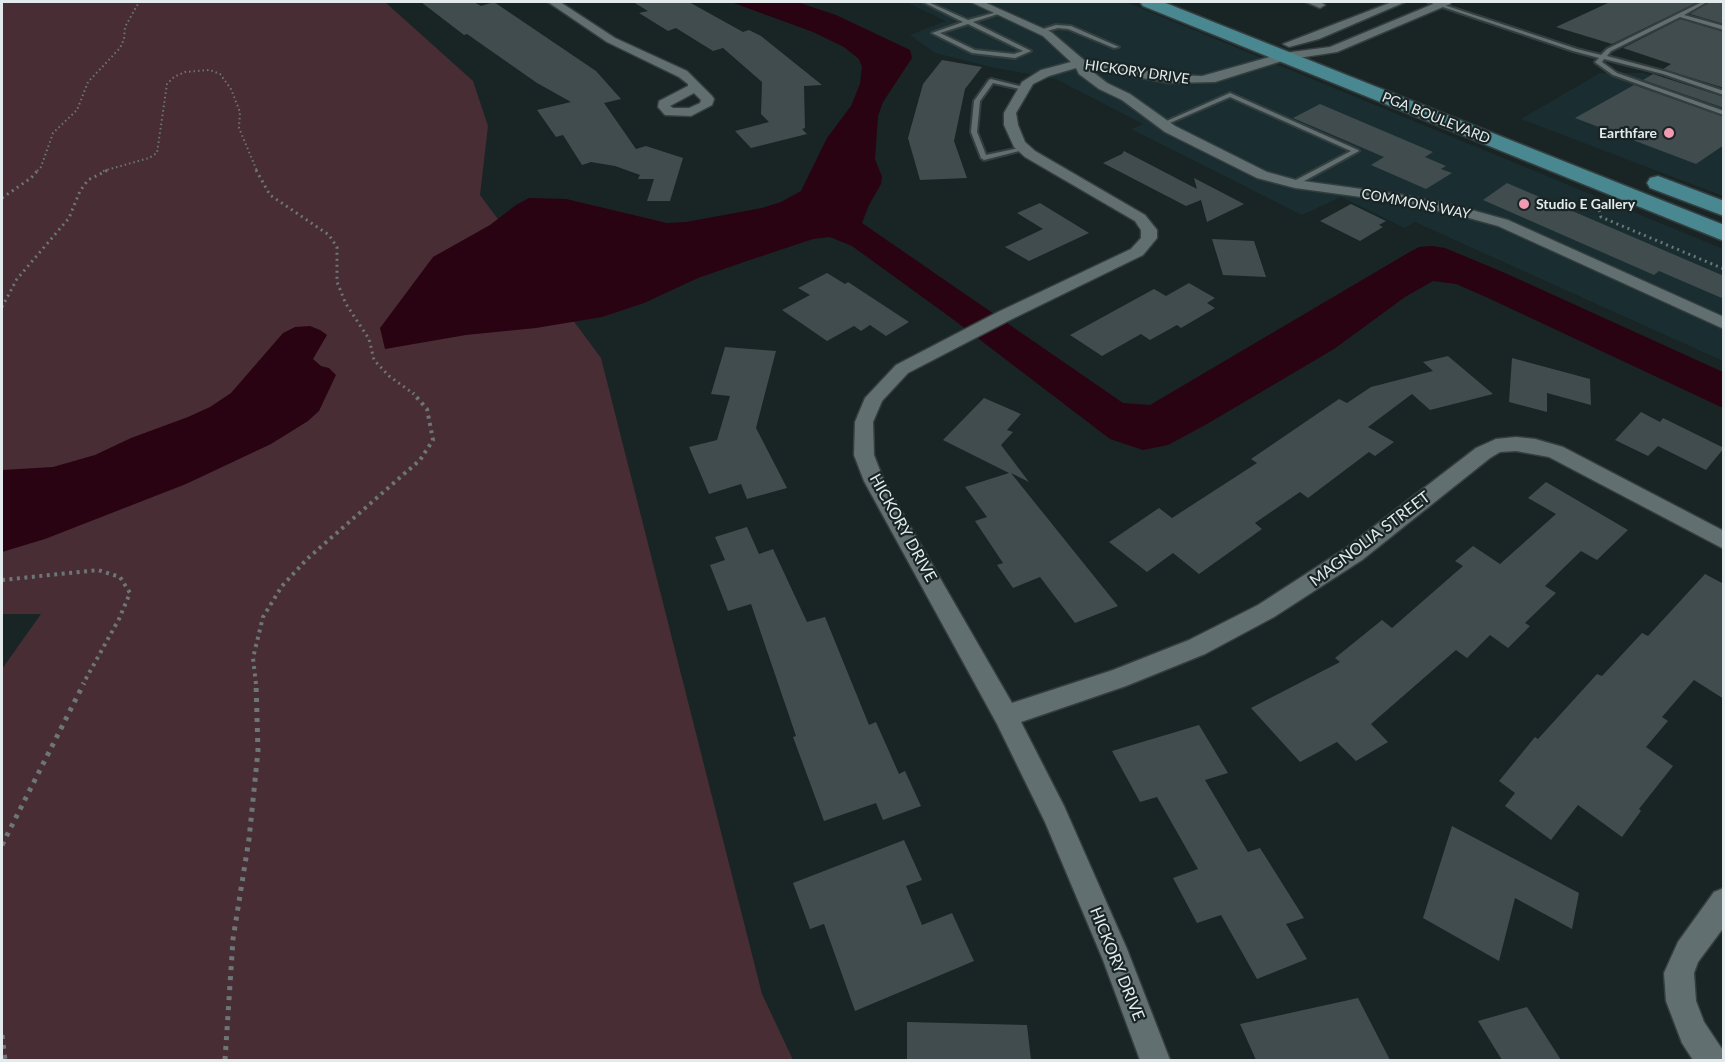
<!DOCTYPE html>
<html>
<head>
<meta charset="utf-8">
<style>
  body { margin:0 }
  #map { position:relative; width:1725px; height:1062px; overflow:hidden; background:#192425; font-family:Lato,sans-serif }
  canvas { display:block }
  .frame { position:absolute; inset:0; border:3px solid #e3eaeb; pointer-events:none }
</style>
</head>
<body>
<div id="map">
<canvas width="1725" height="1062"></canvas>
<div class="frame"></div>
</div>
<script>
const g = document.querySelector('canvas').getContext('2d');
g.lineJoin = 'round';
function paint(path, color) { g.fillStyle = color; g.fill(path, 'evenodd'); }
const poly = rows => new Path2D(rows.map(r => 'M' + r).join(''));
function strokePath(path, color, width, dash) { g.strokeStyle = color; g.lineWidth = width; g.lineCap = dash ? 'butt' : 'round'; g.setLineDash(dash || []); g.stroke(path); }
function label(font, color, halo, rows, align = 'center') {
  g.font = font + ' Lato,sans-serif'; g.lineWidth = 4.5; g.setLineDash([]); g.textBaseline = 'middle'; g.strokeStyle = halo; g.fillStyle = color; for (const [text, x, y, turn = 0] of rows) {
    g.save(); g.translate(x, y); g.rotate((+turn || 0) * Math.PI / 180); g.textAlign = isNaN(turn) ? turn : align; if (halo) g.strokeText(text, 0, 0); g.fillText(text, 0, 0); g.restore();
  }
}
paint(poly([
  [906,2,1126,2,1723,249,1723,361,1415,222,1405,228,1341,197,1302,215,1131,129,1143,124,1056,79,991,67,935,53,910,35,946,21],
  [1600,73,1644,73,1723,100,1723,196,1521,119]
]), '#1a2e31');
paint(poly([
  [2,2,385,2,473,81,488,126,480,195,601,358,762,994,793,1060,2,1060,2,669,41,614,2,614]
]), '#492d35');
paint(poly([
  [731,2,797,2,836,15,910,50,912,58,883,102,878,116,875,159,882,177,881,184,869,205,862,223,1123,403,1150,405,1408,253,1419,247,1432,246,1445,248,1505,273,1723,372,1723,408,1486,297,1456,284,1433,281,1405,297,1334,349,1207,424,1168,445,1143,450,1110,439,954,320,852,246,830,237,813,239,741,263,698,278,644,303,602,317,536,328,466,335,385,349,380,328,433,257,490,225,516,205,529,198,566,199,667,223,686,222,762,208,781,202,801,191,827,138,851,106,860,84,862,67,859,59,844,47,813,32],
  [310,326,320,330,327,335,313,359,321,366,329,368,336,375,319,411,308,421,271,444,186,484,45,539,2,552,2,470,53,467,95,455,131,438,188,417,210,407,231,393,283,333,295,327]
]), '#290311');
paint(poly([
  [421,2,474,2,481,6,494,2,596,71,621,99,604,103,636,149,646,146,683,158,670,201,647,201,654,179,638,179,640,175,615,166,591,162,582,165,563,135,556,137,537,110,571,102,537,83,467,34,464,35],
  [633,2,689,2,743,32,749,30,761,36,822,85,804,86,805,128,802,129,807,134,751,148,735,131,769,122,761,114,762,82,723,48,713,51,676,28,668,31,639,13,648,11],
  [1610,2,1698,2,1612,44,1556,27],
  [1709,2,1724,2,1724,24,1690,14],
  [1680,19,1724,32,1724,88,1663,69,1671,64,1623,48],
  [942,60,982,67,965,89,954,141,967,178,920,180,908,138,923,84],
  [1653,74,1724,97,1724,108,1643,80],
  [1634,85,1724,117,1724,145,1696,164,1575,118],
  [1320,104,1433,152,1425,157,1446,166,1441,169,1452,173,1426,189,1371,165,1384,157,1293,118],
  [1124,151,1197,189,1194,178,1244,204,1207,222,1201,200,1186,206,1103,163,1122,154],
  [1507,183,1724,276,1724,299,1659,271,1654,275,1483,200],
  [1040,203,1089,233,1029,261,1005,247,1043,229,1017,213],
  [1351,204,1386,221,1379,225,1383,227,1360,241,1320,221],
  [1212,239,1254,241,1266,277,1223,275],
  [827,273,845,284,848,282,909,322,886,336,870,325,861,331,854,326,827,341,782,310,810,295,798,288],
  [1189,283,1215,298,1207,303,1215,308,1181,328,1177,325,1150,340,1141,334,1102,356,1070,335,1154,289,1166,296],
  [725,347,776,351,756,428,787,488,747,499,741,484,709,494,689,447,717,440,730,396,711,394],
  [1448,356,1493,394,1430,410,1412,394,1368,427,1394,442,1375,456,1369,452,1308,498,1300,492,1255,523,1262,529,1199,574,1173,553,1147,572,1109,542,1159,508,1172,518,1257,463,1251,459,1339,399,1347,403,1371,387,1433,371,1423,362],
  [1512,358,1590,379,1591,405,1547,393,1547,412,1509,402],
  [984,398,1021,414,1007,430,1013,432,1001,445,1029,482,1011,473,1118,606,1075,623,1040,577,1013,588,997,565,1003,563,975,521,987,517,965,487,1009,473,943,440],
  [1641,412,1660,422,1663,418,1724,448,1706,470,1658,446,1648,456,1615,440],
  [1546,482,1628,530,1597,560,1581,551,1545,586,1556,593,1525,623,1530,626,1508,648,1490,635,1467,658,1456,650,1371,724,1388,742,1356,761,1337,742,1300,762,1251,708,1340,662,1335,658,1382,620,1392,628,1463,566,1455,561,1473,546,1500,564,1556,514,1528,498],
  [747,527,759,554,773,549,807,622,825,617,869,725,876,722,899,774,905,771,921,806,883,820,876,803,824,821,793,737,796,736,751,604,728,611,710,565,725,560,715,537],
  [1705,574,1724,584,1724,699,1694,680,1662,717,1668,721,1646,747,1673,766,1639,809,1641,811,1622,837,1578,805,1551,840,1505,806,1515,793,1499,781,1535,737,1538,739,1597,674,1602,676,1642,633,1648,636],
  [1199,725,1228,773,1205,780,1248,852,1260,848,1304,918,1286,924,1307,959,1257,979,1221,915,1197,923,1173,878,1198,869,1157,797,1140,802,1112,751],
  [1452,826,1579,893,1572,929,1515,898,1499,961,1423,918],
  [904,840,922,880,906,886,922,925,952,913,974,961,855,1011,824,924,810,929,793,883],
  [1358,998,1390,1060,1256,1060,1240,1024],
  [1527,1007,1561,1060,1502,1060,1478,1021],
  [907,1022,1027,1025,1031,1060,907,1060]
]), '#404c4e');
const lane = poly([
  [923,2,928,2,968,20,1001,11,1001,13,973,22,1031,51,1015,58,972,53,932,33,963,22,923,2],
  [968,24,1023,51,1014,54,975,50,940,33,968,24],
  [1428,2,1435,2,1577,49,1601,55,1607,49,1702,2,1707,2,1684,15,1724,26,1724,30,1680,17,1611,51,1607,56,1667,72,1724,91,1724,95,1663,74,1604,59,1602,62,1617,73,1724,111,1724,115,1613,75,1596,63,1595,62,1599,58,1573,51,1428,2],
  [1056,25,1071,26,1119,47,1114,48,1068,29,1058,28,1040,33,1037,31,1056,25],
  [991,79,1027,88,1024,90,993,83,980,101,977,132,986,155,1024,147,1027,149,984,160,981,158,971,132,974,101,989,80,991,79],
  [1230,93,1358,150,1359,151,1295,186,1292,186,1292,182,1351,151,1230,97,1165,125,1160,124,1230,93]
]);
const street = poly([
  [548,2,560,2,615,38,687,71,712,96,714,99,712,105,691,116,665,115,658,107,659,101,688,86,688,84,679,77,607,42,548,2],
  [694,93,701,100,700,103,689,108,673,108,670,106,694,93],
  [971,2,984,2,1051,32,1084,60,1169,75,1202,76,1284,53,1330,47,1438,2,1451,2,1450,4,1337,52,1285,60,1215,82,1169,83,1088,68,1107,83,1130,94,1175,126,1267,172,1296,180,1398,194,1461,207,1508,220,1724,317,1724,329,1498,226,1458,215,1398,202,1295,188,1257,178,1165,132,1122,100,1099,89,1079,74,1076,68,1049,76,1033,84,1016,113,1018,125,1025,142,1035,151,1145,215,1157,230,1157,238,1143,255,1010,320,908,373,882,401,873,422,874,455,884,481,1012,703,1113,670,1189,640,1258,605,1346,548,1476,448,1496,439,1516,437,1535,439,1563,447,1724,531,1724,549,1549,457,1516,451,1500,452,1490,458,1362,560,1274,617,1205,654,1126,686,1021,722,1064,806,1127,949,1170,1060,1140,1060,1103,960,1045,822,997,724,864,481,854,455,855,422,865,398,896,365,998,312,1131,249,1141,238,1141,230,1135,221,1025,157,1014,147,1004,125,1004,113,1022,82,1041,70,1071,62,1043,36,971,2],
  [1306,2,1320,2,1325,5,1320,8,1306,2],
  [1392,2,1405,2,1319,39,1289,47,1283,44,1392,2],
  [1724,888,1724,927,1698,962,1694,973,1696,1001,1704,1022,1722,1049,1724,1060,1693,1060,1682,1043,1666,1001,1664,973,1678,942,1714,892,1724,888]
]);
const primary = poly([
  [1140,2,1163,2,1724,225,1724,241,1143,6,1140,2],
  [1658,176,1724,201,1724,216,1650,188,1647,183,1650,178,1658,176]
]);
strokePath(lane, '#353e3f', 4);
strokePath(street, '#353e3f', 3);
strokePath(primary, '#353e3f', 3);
strokePath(poly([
  [37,171,41,167,53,133,77,110,88,82,120,48,124,39,125,27,139,2],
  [103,171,149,158,157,153,167,84,174,77,185,72,210,70,220,74,231,89,240,112,239,128,257,171]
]), '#6c7677', 2, [1.5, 3]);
strokePath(poly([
  [256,170,270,195,329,235,337,247,337,282,346,304,369,339,374,360,389,376,414,394],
  [2,198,31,178,38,170],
  [1599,210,1601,217,1724,269],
  [2,307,17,279,69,218,80,191,88,180,108,170]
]), '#6c7677', 3, [2, 4]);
strokePath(poly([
  [2,580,98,570,120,577,130,593,119,619,83,684],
  [256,684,253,658,263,617,282,586,307,559,420,460,433,440,427,409,413,393]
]), '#6c7677', 4, [3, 4.5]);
strokePath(poly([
  [2,845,84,683],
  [2,1035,5,1060],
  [225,1060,233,939,249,839,258,751,256,683]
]), '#6c7677', 5, [4, 6]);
paint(lane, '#626f71');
paint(street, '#626f71');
paint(primary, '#498891');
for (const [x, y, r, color] of [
  [1669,133,6,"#f19ab2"],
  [1524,204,6,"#f19ab2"]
]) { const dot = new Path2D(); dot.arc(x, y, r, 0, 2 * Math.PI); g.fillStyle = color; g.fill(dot); strokePath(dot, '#192425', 2); }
label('14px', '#e3eaeb', '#192425', [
  ["HICKORY DRIVE",1137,72,8],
  ["PGA BOULEVARD",1436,118,22],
  ["COMMONS WAY",1416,204,11]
]);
label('bold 14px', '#e3eaeb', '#192425', [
  ["Earthfare",1657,133],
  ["Studio E Gallery",1536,204,"left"]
], 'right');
label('16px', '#e3eaeb', '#192425', [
  ["HICKORY DRIVE",903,528,61],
  ["MAGNOLIA STREET",1370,539,-37],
  ["HICKORY DRIVE",1117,964,68]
]);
</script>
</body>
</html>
